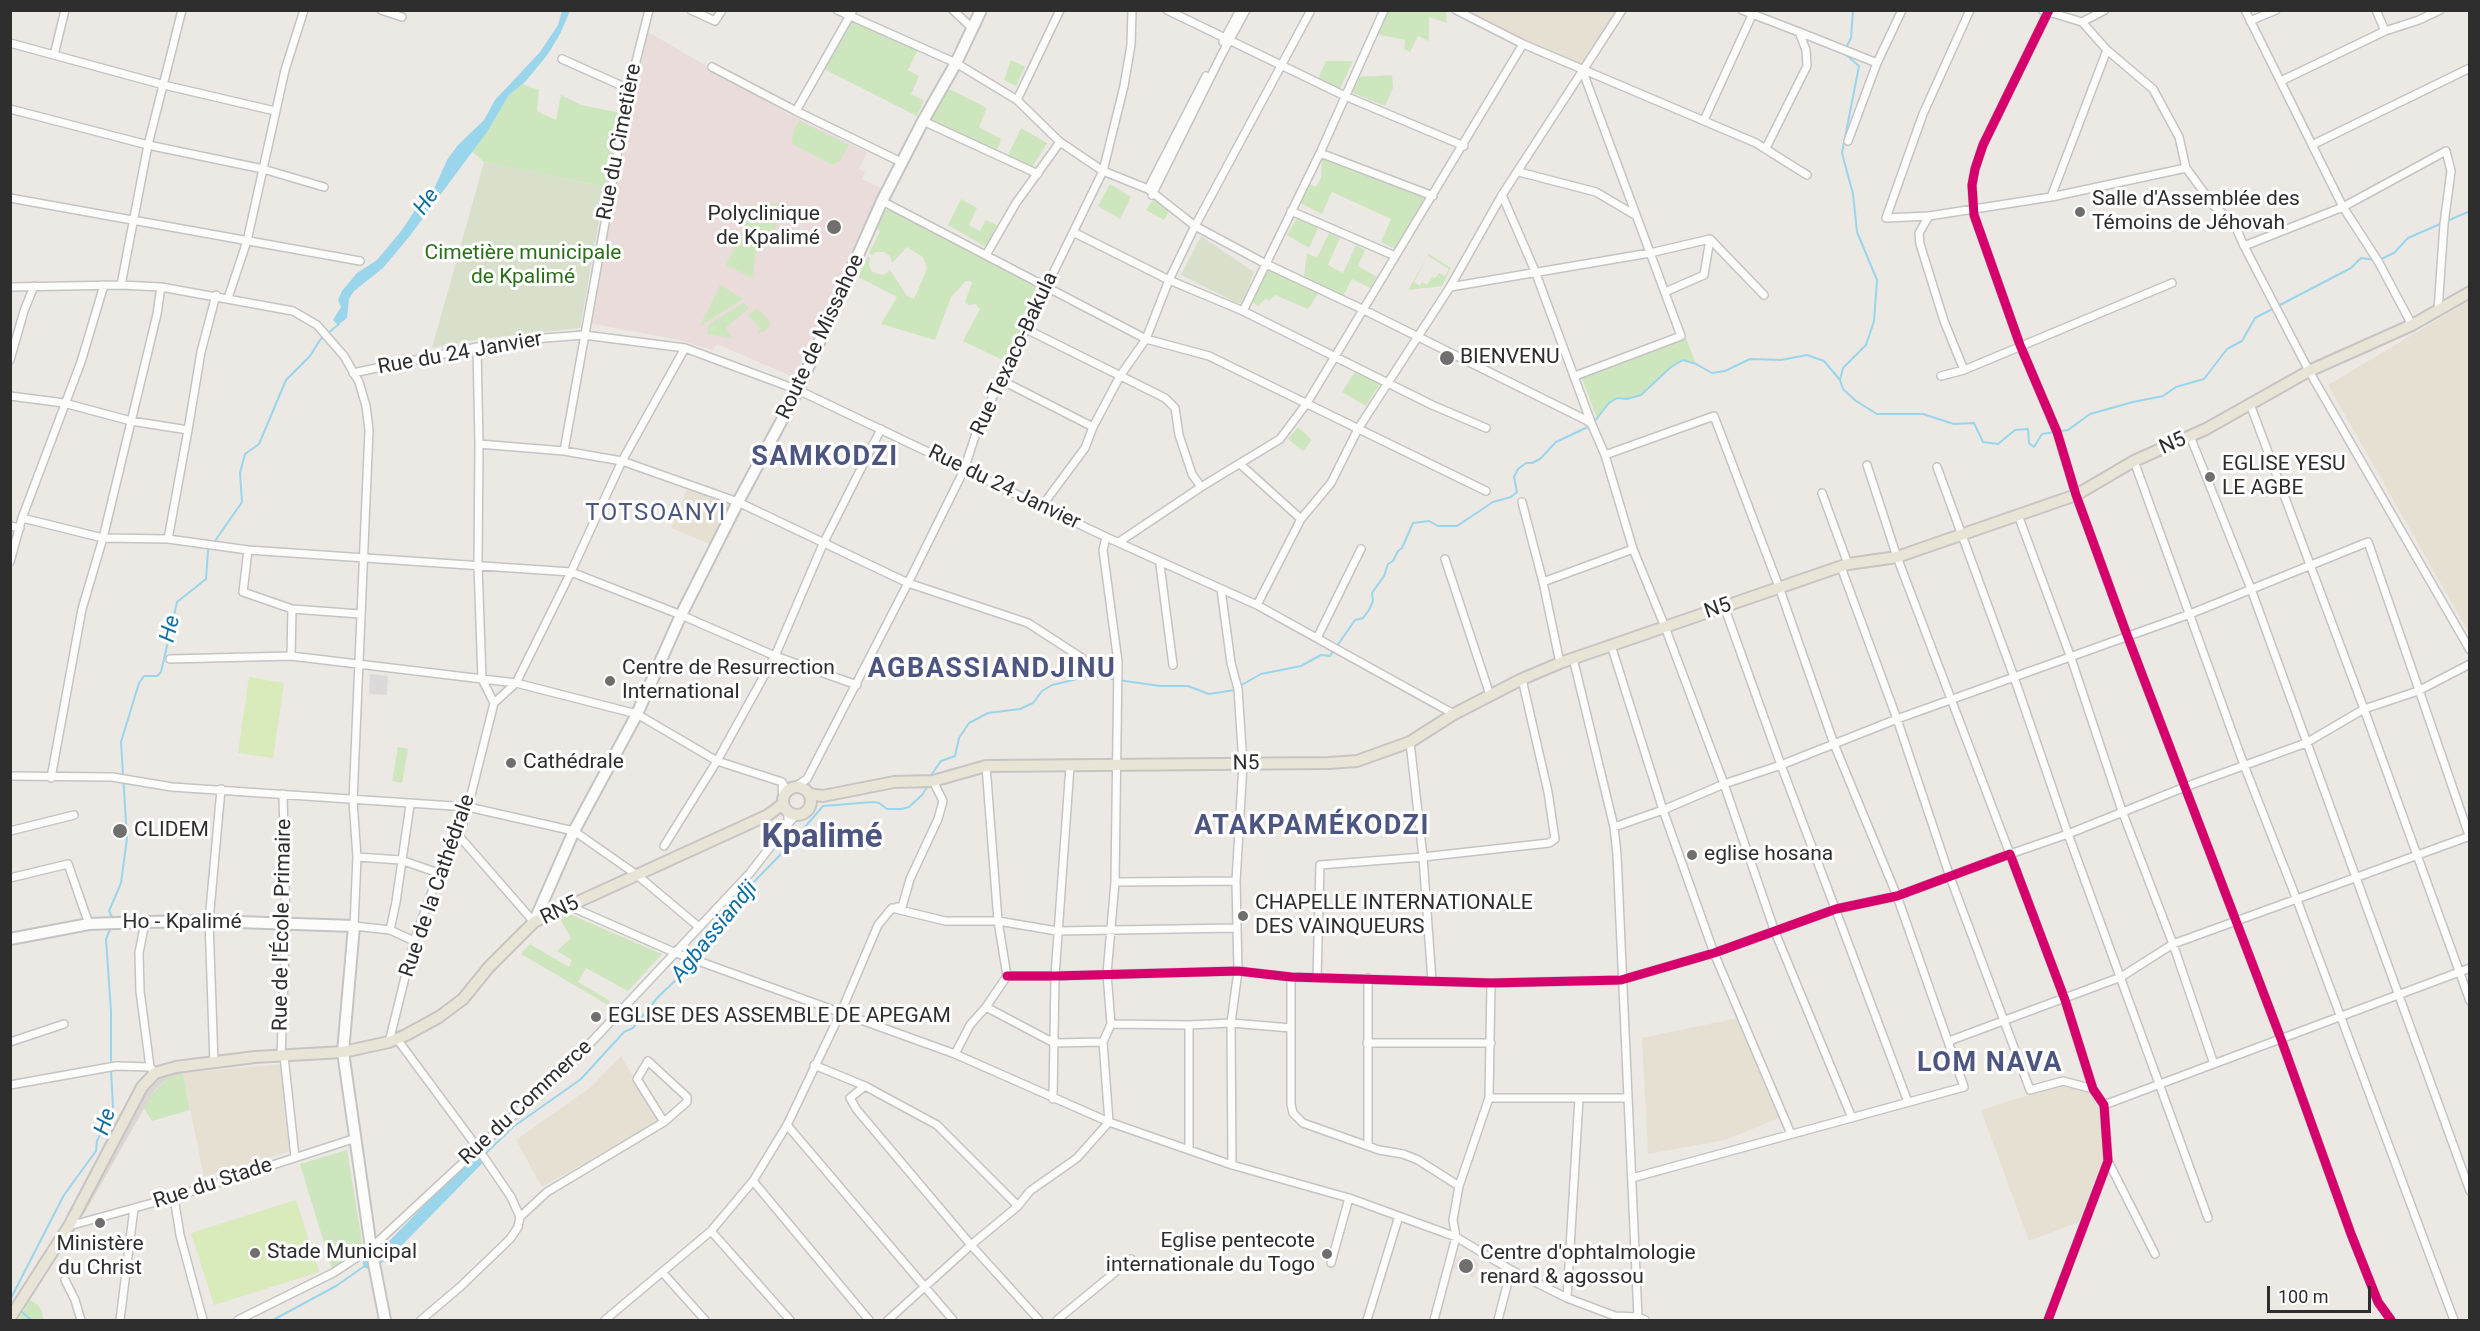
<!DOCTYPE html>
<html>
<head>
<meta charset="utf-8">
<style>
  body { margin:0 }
  #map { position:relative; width:2480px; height:1331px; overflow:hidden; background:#ece8e4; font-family:Roboto,sans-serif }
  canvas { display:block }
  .frame { position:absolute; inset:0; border:12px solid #2e2e2e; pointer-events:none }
  .scale { position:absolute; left:2267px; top:1286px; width:104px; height:27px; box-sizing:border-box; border:3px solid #2e2e2e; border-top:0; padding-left:8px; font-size:18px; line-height:21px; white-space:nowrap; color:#2e2e2e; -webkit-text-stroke:4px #fff; paint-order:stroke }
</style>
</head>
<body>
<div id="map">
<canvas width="2480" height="1331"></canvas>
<div class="frame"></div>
<div class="scale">100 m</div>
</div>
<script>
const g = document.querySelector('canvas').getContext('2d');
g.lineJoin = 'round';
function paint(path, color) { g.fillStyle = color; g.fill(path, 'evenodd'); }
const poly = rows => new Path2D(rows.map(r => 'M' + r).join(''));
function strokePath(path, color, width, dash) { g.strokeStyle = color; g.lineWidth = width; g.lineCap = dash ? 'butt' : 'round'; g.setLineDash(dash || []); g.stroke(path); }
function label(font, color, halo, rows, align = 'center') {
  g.font = font + ' Roboto,sans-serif'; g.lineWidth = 6; g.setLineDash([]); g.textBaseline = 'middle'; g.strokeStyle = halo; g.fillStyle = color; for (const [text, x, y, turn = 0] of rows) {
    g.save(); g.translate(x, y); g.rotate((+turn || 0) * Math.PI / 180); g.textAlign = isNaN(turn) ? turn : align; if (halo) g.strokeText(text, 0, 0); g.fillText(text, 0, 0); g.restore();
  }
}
paint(poly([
  [370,674,388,676,387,695,369,694]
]), '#dcd9db');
paint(poly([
  [1458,11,1620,11,1585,69],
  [2469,301,2469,633,2328,385],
  [688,487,731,503,712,545,671,528],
  [1737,1018,1779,1118,1725,1140,1648,1154,1642,1038],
  [621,1056,658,1121,542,1187,516,1140,591,1087],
  [282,1064,291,1151,204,1177,183,1073],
  [2060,1085,2090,1093,2100,1107,2103,1158,2079,1222,2029,1241,1981,1110]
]), '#e6e0d3');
paint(poly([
  [648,32,789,114,867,152,859,169,865,172,862,179,881,188,795,376,791,376,717,344,713,350,679,340,585,322],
  [1458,1256,1470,1261,1472,1258,1477,1260,1476,1263,1479,1264,1474,1277,1452,1268]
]), '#e9dcdb');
paint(poly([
  [1388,11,1446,11,1447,23,1429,17,1429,41,1418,36,1410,52,1404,49,1405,40,1377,34],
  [852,12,921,43,908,70,919,76,911,94,924,101,917,116,824,69],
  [1011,60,1025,67,1016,86,1004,80],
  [1326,61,1353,61,1340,89,1318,79],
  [1392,75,1393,88,1385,106,1350,92,1358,77],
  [522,84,539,90,537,111,556,120,561,95,581,105,621,113,605,187,484,162,471,151,486,132,509,95],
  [947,88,987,108,979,127,1001,139,997,150,933,123,931,120],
  [799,121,849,145,839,162,833,165,792,144,793,132],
  [1021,128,1047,143,1030,171,1006,159],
  [1322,158,1427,198,1395,249,1381,242,1391,219,1332,192,1322,214,1300,203,1309,184,1316,187,1321,178],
  [1110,184,1131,197,1120,219,1098,206],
  [1155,197,1171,208,1164,220,1146,210],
  [961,199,977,208,969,225,980,231,986,220,997,225,987,245,984,246,948,225],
  [780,203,786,206,771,237,745,226,755,204],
  [892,208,1038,288,1038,296,1007,362,963,341,980,309,975,304,968,305,965,302,972,283,970,281,966,281,951,297,935,340,881,324,897,297,858,277,868,256,870,258,869,264,872,272,884,275,890,270,907,296,914,299,927,269,923,257,907,247,892,263,890,256,884,252,877,252,872,255,869,253,880,231,876,228,884,211],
  [1297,218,1318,228,1309,248,1287,235],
  [741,233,761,243,755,255,753,279,726,265],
  [1329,233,1340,238,1328,265,1343,273,1356,245,1365,250,1358,266,1377,277,1370,288,1352,279,1343,296,1304,276,1307,253,1317,258],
  [1429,254,1451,268,1442,286,1408,290],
  [1428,256,1449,269,1445,276,1439,273,1435,278,1432,277,1427,285,1422,282,1420,286,1414,282],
  [1271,266,1320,291,1308,309,1275,295,1270,300,1265,299,1258,306,1252,302,1267,269],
  [720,285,743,299,700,326],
  [743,303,749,308,725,328,732,338,707,334,708,325],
  [757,308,770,322,769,327,765,331,756,334,761,329,748,315],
  [1685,336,1696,364,1683,360,1671,367,1641,395,1627,399,1617,397,1609,403,1597,418,1581,376],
  [1356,370,1381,382,1366,406,1342,392],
  [1298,427,1312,440,1303,451,1288,439],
  [398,747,408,749,402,783,392,781],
  [569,914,662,954,628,991,586,968,578,982,610,1001,608,1005,521,954,530,944,569,967,572,960,557,951,571,938,560,919],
  [183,1073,190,1110,152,1121,144,1108,150,1096,167,1079],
  [347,1150,363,1247,332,1269,300,1164],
  [30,1300,38,1305,42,1311,43,1320,18,1320]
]), '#cee6be');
paint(poly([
  [484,162,605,187,580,328,480,339,432,348],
  [1201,236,1254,272,1242,303,1237,303,1181,275]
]), '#d8e0cc');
paint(poly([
  [249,677,284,683,273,758,238,753],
  [296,1200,319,1272,214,1305,191,1233]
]), '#d9eabb');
paint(poly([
  [182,1067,183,1073,167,1079,154,1091,84,1214,75,1215,150,1080]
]), '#dad6d2');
paint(poly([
  [562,11,570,11,560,34,548,54,525,82,509,95,487,132,409,237,383,268,354,291,349,299,347,318,338,325,333,320,341,307,338,300,342,291,357,273,377,260,402,230,425,195,434,189,447,160,458,145,484,120,495,100,540,52,558,25]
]), '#99d6ec');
strokePath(poly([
  [1846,48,1851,38,1853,10],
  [2381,259,2394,253,2408,238,2470,211],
  [1840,380,1843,368,1866,345,1874,321,1877,280,1857,232,1853,194,1842,153,1859,66,1844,53],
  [1594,422,1609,403,1617,398,1627,399,1641,395,1671,367,1683,360,1696,364,1712,373,1725,371,1750,359,1781,360,1807,355,1824,361,1840,380,1843,389,1856,401,1877,414,1923,414,1954,424,1974,423,1983,442,1998,444,2015,430,2028,429,2029,443,2034,447,2042,434,2068,430,2090,414,2133,402,2163,396,2176,387,2204,379,2227,349,2242,341,2255,318,2351,268,2361,258,2375,260],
  [1238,687,1261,674,1301,666,1321,655,1330,656,1355,620,1363,618,1369,610,1373,601,1372,593,1384,576,1388,564,1393,561,1398,551,1402,548,1413,523,1429,521,1438,526,1457,526,1493,502,1511,497,1517,492,1514,477,1518,469,1526,463,1532,463,1540,459,1556,442,1590,426],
  [929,778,941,761,955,756,959,738,969,723,988,713,1020,709,1033,703,1042,691,1052,685,1090,676,1160,686,1188,686,1209,694,1235,690],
  [113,919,109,911,121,883,127,838,121,742,139,683,144,676,157,676,161,672,177,602,206,579,208,551,242,502,240,473,245,454,259,444,286,380,310,356,320,340,339,324],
  [111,927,106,939,111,1011,111,1064],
  [485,1154,513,1127,581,1079,624,1032,633,1028,658,997,676,980,704,940,745,891,786,849,823,806,873,802,879,803,887,809,902,809,909,807,922,795,929,784],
  [10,1300,64,1195,96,1151,97,1141,113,1107,111,1070],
  [19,1309,31,1320],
  [273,1320,336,1286,369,1263]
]), '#99d6ec', 2);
strokePath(poly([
  [369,1263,385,1254,481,1156]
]), '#99d6ec', 12);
const street = poly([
  [381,10,402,17],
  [691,10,715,21,722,10],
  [837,10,956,63,1017,100,1060,142,1103,171,1148,189,1195,226,1264,263,1362,309,1586,420,1591,424],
  [953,10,972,28],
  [1167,10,1345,96,1464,146],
  [1456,10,1523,44,1756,143,1807,175],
  [1742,10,1799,32,1806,50,1807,66,1766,148],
  [1970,10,1923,114,1886,218,1929,216,2051,197,2186,168],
  [2042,10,2082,22,2105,10],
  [2049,10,1983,145,1975,169,1972,185,1974,215,2020,345,2057,432,2076,495,2127,635,2281,1039,2351,1234,2378,1302,2391,1320],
  [2245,10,2343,207,2378,261,2412,325],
  [2376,10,2385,31],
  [2250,21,2276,10],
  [2082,22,2107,50,2153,89,2179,137,2186,168,2214,206,2234,223,2244,246],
  [1799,32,1877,63],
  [1223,42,1240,10],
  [10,43,164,85,275,111],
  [54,55,65,10],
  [562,59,629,89],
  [712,67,796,111,903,163],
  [2281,81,2385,31,2419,20,2440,10],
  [1017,100,1060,10],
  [10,109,148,145,263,169,324,187],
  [796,111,853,10],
  [1704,120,1753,13],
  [923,121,1038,174],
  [1848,141,1877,63,1902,10],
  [2312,145,2470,68],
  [1320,153,1433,196],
  [1519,172,1596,192,1635,215],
  [1148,189,1206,76],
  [1152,195,1223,52,1246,10],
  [1502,195,1535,271,1592,425,1605,455,1633,549,1665,627,1724,784,1775,932,1852,1118],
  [2051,197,2107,50],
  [10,198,360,261],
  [882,201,1146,339,1209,356,1486,491],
  [1291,211,1395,256],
  [1929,216,1919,233,1920,244,1944,321,1964,370,2172,283],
  [1073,232,1169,280,1243,311,1432,405,1486,428],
  [986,255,1016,203,1060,142],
  [121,285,148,145,182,10],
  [10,287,121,285,161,287,293,311,317,325,344,356,359,382,366,406,369,430,353,801,357,857,354,926,390,930,414,941],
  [1450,287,1650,253,1710,239,1764,295],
  [1665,292,1704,275,1710,239],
  [228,298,247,241,285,70,304,10],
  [2438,310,2444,224,2451,171,2446,151,2343,207,2244,246,2309,371,2470,650],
  [1243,311,1320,153,1384,10],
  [1026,329,1165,398,1175,408,1179,435,1192,474,1201,487],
  [477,347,479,444,478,565,482,679,494,703],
  [10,360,24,311,34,286],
  [353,373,477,347,545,338,584,335,685,348,798,390,1106,537,1257,605,1454,714],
  [1575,376,1681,336,1583,72],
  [1941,376,1964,370],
  [1001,380,1093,427],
  [10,396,64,403,131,421,188,430,168,539],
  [188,430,201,352,216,295],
  [2190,436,2251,589,2470,1191],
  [479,444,564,451,622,461,738,502,908,583,1028,623,1082,658],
  [564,451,629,89,649,10],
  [1605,455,1714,416,1779,587,1834,744,1897,896,1964,1087,1632,1178],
  [2134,461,2244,765,2297,900,2454,1320],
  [1240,464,1301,519],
  [1867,465,1897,557,2010,854,2068,834,2185,787,2306,743,2364,709,2250,404],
  [1937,467,2014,677,2068,834,2208,1218],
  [1822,493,1848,564],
  [1522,502,1543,582,1560,663],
  [1042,506,1085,448,1093,427,1120,376,1146,339,1169,280,1195,226,1311,10],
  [2018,515,2071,658,2122,811,2173,944,2214,1064],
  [22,518,103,538,168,539,248,550,571,572,681,615,775,656,857,685],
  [10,526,20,528],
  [1119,542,1201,487,1280,439,1307,403,1523,44],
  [248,550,243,592,292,609,360,614],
  [1445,559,1490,695],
  [10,562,22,518,81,362,104,285],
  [1161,562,1160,565,1173,665],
  [1841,567,1897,719,1950,877,2030,1090,2063,1081,2093,1089],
  [1543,582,1633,549],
  [1221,589,1231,663,1238,689,1243,764,1236,881,1238,971,1231,1023,1232,1165],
  [1257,605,1301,519,1331,483,1358,429,1450,287,1502,195,1622,10],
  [1724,606,1781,765,1908,1102],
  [1317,638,1361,549],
  [1611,645,1663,810,1714,953,1791,1134],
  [291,656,292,609],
  [1573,658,1614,827,1617,855,1638,1317],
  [170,659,291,656,516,683,637,714,717,761,782,782],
  [2470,664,2418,691,2364,709,2470,1001],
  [1410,742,1423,857,1432,981],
  [10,776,112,777,172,787,468,807,574,831,637,875,699,927],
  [51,778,82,609,103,538,157,314,161,287],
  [795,787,807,779,908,583,964,470,978,427,1103,171,1124,86,1131,45,1132,10],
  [783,804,782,782,787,791],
  [788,811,788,824,797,814],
  [1614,827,1663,810,1724,784,1781,765,1897,719,2190,614,2368,542,2470,838],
  [10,831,74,815],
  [459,836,534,922],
  [664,846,717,761,775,656,823,544,881,429],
  [357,857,401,860,441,874],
  [10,878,68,864,89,924],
  [1115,882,1236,881],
  [569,906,676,953,955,1054,1109,1122,1232,1165,1349,1198,1456,1237,1511,1270,1567,1298,1615,1316,1638,1317,1645,1320],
  [897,907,902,907,910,879,938,819,943,801,933,781],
  [145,922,139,953,140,991,150,1067],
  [390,930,396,902,410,805],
  [1007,976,1055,976,1238,971,1291,977,1491,983,1621,980,1714,953,1836,909,1897,896,2010,854,2065,1000,2093,1089,2104,1105,2108,1161,2048,1320],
  [1291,977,1291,1104,1293,1113,1303,1123,1379,1150,1403,1154,1418,1160,1459,1186],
  [1317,978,1320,865,1423,857,1549,843,1555,839,1548,792,1522,679],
  [986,1007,1054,1043,1103,1042],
  [1111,1024,1189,1025,1231,1023,1291,1028],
  [397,1039,477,1147,511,1197,520,1217,518,1227,510,1239,460,1287,421,1320],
  [1949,1041,2121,977,2173,944,2470,836],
  [10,1042,64,1024],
  [389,1042,414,941,433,889,459,836,468,807,494,703,516,683,571,572,622,461,685,348],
  [1367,1043,1491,1043],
  [955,1054,970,1025,986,1007,1007,976,998,921,986,766],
  [281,1056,286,925,283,794],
  [284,1056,295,1157],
  [214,1063,209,921,221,789],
  [814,1065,865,1086,937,1125,1018,1206,1030,1191,1077,1158,1109,1122,1103,1042,1111,1024,1107,974,1115,882,1118,662,1103,550,1106,537],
  [10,1085,116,1066,150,1067,155,1073],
  [865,1086,850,1098,857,1110,971,1245,1039,1320],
  [1489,1098,1628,1098],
  [1053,1099,1055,976,1070,766],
  [2104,1105,2470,968],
  [787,1125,953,1320],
  [1368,1146,1368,978],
  [1189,1150,1189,1025],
  [2108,1161,2155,1254],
  [753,1181,869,1320],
  [174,1197,180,1235,203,1320],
  [520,1217,547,1192,664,1122,687,1102,687,1097,648,1061,637,1079,664,1122],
  [69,1226,174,1197,356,1138],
  [711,1231,790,1320],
  [1331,1263,1349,1198],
  [663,1273,705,1320],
  [65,1280,75,1300,81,1320],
  [1567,1298,1579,1098],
  [120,1320,134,1208],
  [238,1320,333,1273,371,1248,581,1053,750,873,788,824],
  [605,1320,711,1231,753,1181,787,1125,841,1012,878,925,892,908,945,921,998,921,1057,931,1235,928],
  [888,1320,971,1245,1018,1206],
  [1057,1320,1131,1259],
  [1367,1320,1399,1216],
  [1434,1320,1456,1237,1453,1220,1459,1186,1489,1098,1491,983],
  [1498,1320,1511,1270]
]);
const secondary = poly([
  [534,922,574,831,637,714,681,615,738,502,798,390,882,201,923,121,956,63,981,10],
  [10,939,89,924,145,922,209,921,354,926,343,1052,371,1248,385,1320]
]);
const primary = poly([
  '783 801a14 14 0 1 1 28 0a14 14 0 1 1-28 0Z',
  [809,794,823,796,894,782,933,781,986,766,1328,763,1357,761,1410,742,1454,714,1522,679,1560,663,1848,564,1897,557,2076,495,2134,461,2206,429,2309,371,2412,325,2470,292],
  [10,1318,69,1226,142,1087,155,1073,176,1067,255,1057,343,1052,389,1042,406,1035,439,1017,463,999,489,967,534,922,768,815,783,804]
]);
strokePath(street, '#c5c4c5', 10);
strokePath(secondary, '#c5c4c5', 14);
strokePath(primary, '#c6c5c4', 14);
strokePath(street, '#fcfcfb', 7);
strokePath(secondary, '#fcfcfb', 10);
strokePath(primary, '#e8e4d6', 10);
strokePath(poly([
  [2049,10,1983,145,1975,169,1972,185,1974,215,2020,345,2057,432,2076,495,2127,635,2281,1039,2351,1234,2378,1302,2391,1320],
  [1007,976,1055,976,1238,971,1291,977,1491,983,1621,980,1714,953,1836,909,1897,896,2010,854,2065,1000,2093,1089,2104,1105,2108,1161,2048,1320]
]), '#d6006c', 9);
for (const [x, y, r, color] of [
  [2080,212,6,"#706f6e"],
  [834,227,8,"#706f6e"],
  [1447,358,8,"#706f6e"],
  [2210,477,6,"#706f6e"],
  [610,681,6,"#706f6e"],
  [511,763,6,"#706f6e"],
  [120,831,8,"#706f6e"],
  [1692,855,6,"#706f6e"],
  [1243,916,6,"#706f6e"],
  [596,1017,6,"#706f6e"],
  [100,1223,6,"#706f6e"],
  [255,1253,6,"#706f6e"],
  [1327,1254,6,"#706f6e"],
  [1466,1266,8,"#706f6e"]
]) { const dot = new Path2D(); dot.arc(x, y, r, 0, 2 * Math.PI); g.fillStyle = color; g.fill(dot); strokePath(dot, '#fff', 2); }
label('21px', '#2e2e2e', '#fff', [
  ["Rue du Cimetière",620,142,-79],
  ["Route de Missahoe",821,337,-65],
  ["Rue du 24 Janvier",460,354,-10],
  ["Rue Texaco-Bakula",1015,354,-65],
  ["N5",2173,444,-24],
  ["Rue du 24 Janvier",1004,488,26],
  ["N5",1718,609,-19],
  ["N5",1246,764,-1],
  ["Rue de la Cathédrale",438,886,-71],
  ["RN5",560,911,-26],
  ["Ho - Kpalimé",182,923],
  ["Rue de l'École Primaire",283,925,-89],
  ["Rue du Commerce",526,1103,-43],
  ["Rue du Stade",213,1184,-18]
]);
label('21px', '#2e2e2e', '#fff', [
  ["Salle d'Assemblée des",2092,200],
  ["Témoins de Jéhovah",2092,224],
  ["Polyclinique",820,215,"right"],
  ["de Kpalimé",820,239,"right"],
  ["BIENVENU",1460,358],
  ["EGLISE YESU",2222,465],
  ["LE AGBE",2222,489],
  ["Centre de Resurrection",622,669],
  ["International",622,693],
  ["Cathédrale",523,763],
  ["CLIDEM",134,831],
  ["eglise hosana",1704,855],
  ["CHAPELLE INTERNATIONALE",1255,904],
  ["DES VAINQUEURS",1255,928],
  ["EGLISE DES ASSEMBLE DE APEGAM",608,1017],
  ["Eglise pentecote",1315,1242,"right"],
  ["internationale du Togo",1315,1266,"right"],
  ["Ministère",100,1245,"center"],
  ["du Christ",100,1269,"center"],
  ["Stade Municipal",267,1253],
  ["Centre d'ophtalmologie",1480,1254],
  ["renard & agossou",1480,1278]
], 'left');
label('21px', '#2c6e1b', '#fff', [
  ["Cimetière municipale",523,254],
  ["de Kpalimé",523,278]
]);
label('italic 22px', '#0d6fa3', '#fff', [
  ["He",427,202,-54],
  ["He",171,629,-77],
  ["Agbassiandji",715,932,-51],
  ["He",106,1122,-72]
]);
g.letterSpacing = '1.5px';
label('24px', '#4d5680', '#fff', [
  ["TOTSOANYI",656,514]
]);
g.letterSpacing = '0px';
g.letterSpacing = '1.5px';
label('bold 27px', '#4d5680', '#fff', [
  ["SAMKODZI",825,458],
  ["AGBASSIANDJINU",992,670],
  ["ATAKPAMÉKODZI",1312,827],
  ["LOM NAVA",1990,1064]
]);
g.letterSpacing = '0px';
label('bold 33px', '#4d5680', '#fff', [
  ["Kpalimé",822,839]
]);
</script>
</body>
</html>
